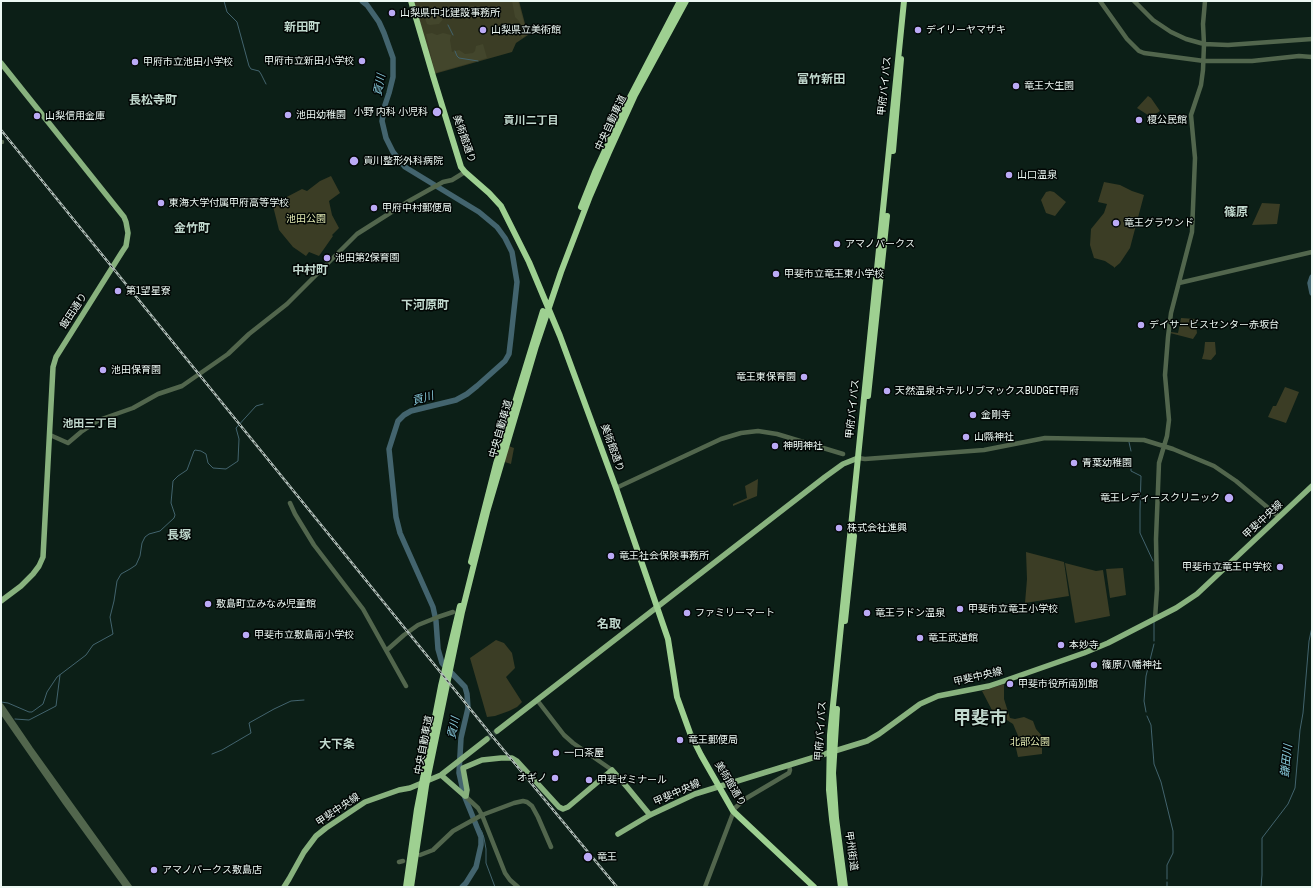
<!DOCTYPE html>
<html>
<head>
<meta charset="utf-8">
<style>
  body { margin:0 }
  #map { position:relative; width:1313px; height:888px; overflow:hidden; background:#0c1f17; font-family:"Archivo Narrow",sans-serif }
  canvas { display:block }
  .frame { position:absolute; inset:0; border:2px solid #ecf8f3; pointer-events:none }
</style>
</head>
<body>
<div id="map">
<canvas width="1313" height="888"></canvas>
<div class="frame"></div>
</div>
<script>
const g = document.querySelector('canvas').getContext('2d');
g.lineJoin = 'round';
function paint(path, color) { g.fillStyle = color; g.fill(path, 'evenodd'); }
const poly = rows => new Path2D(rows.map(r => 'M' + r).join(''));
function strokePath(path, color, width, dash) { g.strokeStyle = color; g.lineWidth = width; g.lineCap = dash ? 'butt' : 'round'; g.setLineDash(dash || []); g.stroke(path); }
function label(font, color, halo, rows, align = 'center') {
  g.font = font + ' "Archivo Narrow","Noto Sans JP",sans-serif'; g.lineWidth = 3; g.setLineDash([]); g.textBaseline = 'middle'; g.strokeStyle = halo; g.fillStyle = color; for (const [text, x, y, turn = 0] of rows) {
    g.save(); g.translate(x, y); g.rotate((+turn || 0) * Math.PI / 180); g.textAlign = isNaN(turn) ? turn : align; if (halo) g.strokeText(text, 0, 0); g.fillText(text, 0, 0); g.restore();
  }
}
paint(poly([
  [414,1,519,1,528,35,516,43,512,52,434,74],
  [1148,96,1151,98,1160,111,1151,117,1137,108],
  [331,176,340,193,329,201,332,215,339,228,332,235,333,236,319,256,309,252,306,256,293,247,279,230,273,206,281,200,302,189,307,191,320,181],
  [1104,182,1120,185,1132,191,1144,195,1130,248,1120,263,1114,268,1114,267,1105,261,1094,258,1090,245,1091,229,1104,213,1107,204,1098,202],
  [1050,191,1054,192,1066,202,1055,216,1046,213,1041,200,1046,192],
  [1262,203,1280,204,1277,224,1252,225],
  [1181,318,1195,319,1197,333,1193,339,1170,333,1171,332,1178,333],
  [1205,342,1215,342,1216,354,1211,360,1202,359,1204,352],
  [1285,387,1299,392,1286,423,1268,417,1273,406,1276,406],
  [495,441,514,448,511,464,489,457],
  [758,479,757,496,733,506,733,504,747,498,745,486],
  [1026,552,1064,562,1069,596,1025,603,1027,579],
  [1065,563,1096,571,1103,570,1110,616,1075,623],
  [1123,568,1126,595,1110,598,1106,569],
  [496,640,504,643,512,653,515,668,506,677,522,702,517,707,509,711,495,716,487,717,470,658],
  [1004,684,1004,699,1010,718,1015,719,1024,717,1033,721,1036,729,1042,736,1042,754,1018,757,1015,744,1019,738,1013,724,1002,717,995,716,982,691]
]), '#3b3d25');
paint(poly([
  [512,1,518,1,527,34,522,38,521,35,522,28,519,21,515,17],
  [438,8,440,11,446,10,444,18,439,24,430,25,427,24,423,13],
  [432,33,437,35,443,33,451,35,450,40,452,52,459,50,465,54,473,53,475,51,476,46,483,44,487,58,435,73,426,34]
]), '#43462c');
strokePath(poly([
  [224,1,227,12,237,22,249,66,251,69,259,71,261,74,266,84],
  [448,25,453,35],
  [455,51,457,56,459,58,478,61],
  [1129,442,1131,451],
  [1131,460,1131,471,1141,476,1140,510,1140,533,1153,561],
  [1154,641,1154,622],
  [1106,668,1109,670,1122,666,1128,666,1139,664,1148,665],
  [1,702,8,703,29,712,32,712,43,704,47,692,57,677,86,655,93,645,113,634,110,617,114,601,117,581,121,574,130,569,136,565,140,556,142,543,145,537,149,534,160,531,174,518,175,515,171,503,173,481,178,476,187,470,194,451,195,450,201,451,206,454,208,463,213,468,226,469,238,461,239,439,236,428,256,406,263,404],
  [1146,712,1144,701,1146,676,1154,644],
  [1147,716,1151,725,1154,764,1161,782,1173,831,1173,853,1167,865,1167,879],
  [15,719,29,720,56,706,60,675],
  [212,754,222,750,251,733,249,723,274,709,291,701,304,700],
  [476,822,482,832,484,838,486,849,486,863,495,887],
  [1167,882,1167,887],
  [1261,887,1262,875,1262,838,1288,804,1295,788,1300,730,1303,713,1309,641,1312,627]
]), '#43646e', 1);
strokePath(poly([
  [362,1,367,5,379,22,384,33,393,58,393,77,389,93,385,105,382,121,386,138,393,152,405,167,479,212,497,227,505,238,512,252,517,282,511,337,509,354,505,361,477,386,467,394,456,400,411,411,404,415,398,421,389,449,396,517,400,533,433,607,436,621,438,649,442,663,465,687,467,694,468,708,461,738,459,773,464,795,481,837,481,845,476,867,466,883,462,887],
  [1312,277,1310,283,1312,293]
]), '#43646e', 5.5);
strokePath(poly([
  [487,739,497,731]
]), '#2e4038', 5.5, [5.5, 3]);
strokePath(poly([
  [1100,1,1127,39,1139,51,1144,53,1204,61,1252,61,1299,56,1312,57],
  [1134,1,1153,20,1171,32,1186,39,1204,44,1228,45,1312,39],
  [1,142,2,142],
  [1179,283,1312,252],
  [50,435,68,443,81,432,99,420,133,408,158,394,182,386,228,354,249,334,287,304,357,234,409,201,443,182,452,180,465,172],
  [858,458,865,459,984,450,1045,438,1144,440,1173,449,1214,466,1236,481,1279,517],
  [616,488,721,439,741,433,758,431,777,434,843,454],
  [290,503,295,514,314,545,363,609,406,686],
  [1155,619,1157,589,1156,539,1159,463,1167,436,1169,420,1165,375,1168,337,1171,313,1192,232,1195,158,1191,115,1201,85,1203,70,1204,44,1203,24,1205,1],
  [387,650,404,635,418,625,438,617,453,612],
  [537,700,564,735,573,743,612,770],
  [1,705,31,749,130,887],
  [1,711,65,803,126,887],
  [465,796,478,808,482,815,505,873,510,880,518,887],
  [420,855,433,850,453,831,482,815,514,803,523,801,527,802,532,806,538,817,551,847],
  [399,862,403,861],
  [705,887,735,808,745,799,789,773,790,770,789,766]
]), '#52664d', 4.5);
strokePath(poly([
  [1,63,124,217,126,222,128,233,126,246,122,252,56,357,53,367,43,557,39,566,33,574,21,586,1,601],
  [497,731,825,477,843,464,858,458],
  [441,775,465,796],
  [466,796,467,790,463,768,482,760,501,758,512,758,517,761,559,807,563,809,568,807,612,770,627,787,650,815],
  [618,834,650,815,695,794,867,741,879,734,920,704,938,696,989,686,1004,681,1084,653,1108,643,1176,608,1197,594,1312,486],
  [284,887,289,879,304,852,316,836,326,828,365,802,399,790,410,788,441,775,487,739]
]), '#88b27e', 5.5);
strokePath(poly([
  [411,1,433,76,461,167,465,172,489,193,501,206,529,262,560,336,616,488,668,639,677,697,690,733,701,755,733,811,814,887],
  [893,151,901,59],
  [581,207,595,172,626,105,680,1],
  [868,396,887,216],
  [471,562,496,464,543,311],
  [845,621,854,536],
  [837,709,833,773,836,818,845,887],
  [406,887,417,809,441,686,460,606],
  [411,887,426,786,462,612,487,512,536,346,561,272,590,196,609,152,635,95,686,1],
  [841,887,832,819,829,790,830,735,904,1]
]), '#9ed091', 6);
const rail = poly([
  [1,130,497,742,617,887]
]);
strokePath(rail, '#afbdb7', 2.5);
strokePath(rail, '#020705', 1, [3]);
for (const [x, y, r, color] of [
  [392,13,4,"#bbaaf6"],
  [483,30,4,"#bbaaf6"],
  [918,30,4,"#bbaaf6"],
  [362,61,4,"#bbaaf6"],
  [135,62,4,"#bbaaf6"],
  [1016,86,4,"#bbaaf6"],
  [437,112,5,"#bbaaf6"],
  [288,115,4,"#bbaaf6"],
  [37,116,4,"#bbaaf6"],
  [1139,120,4,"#bbaaf6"],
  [354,161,5,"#bbaaf6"],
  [1009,175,4,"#bbaaf6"],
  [161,203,4,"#bbaaf6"],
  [374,208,4,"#bbaaf6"],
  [1116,223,4,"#bbaaf6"],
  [837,244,4,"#bbaaf6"],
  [327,258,4,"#bbaaf6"],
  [776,274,4,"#bbaaf6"],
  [118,291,4,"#bbaaf6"],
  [1141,325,4,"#bbaaf6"],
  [103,370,4,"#bbaaf6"],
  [804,377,4,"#bbaaf6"],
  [887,391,4,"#bbaaf6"],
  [973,415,4,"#bbaaf6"],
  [966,437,4,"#bbaaf6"],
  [775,446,4,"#bbaaf6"],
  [1074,463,4,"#bbaaf6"],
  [1229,498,5,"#bbaaf6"],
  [839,528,4,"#bbaaf6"],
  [611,556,4,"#bbaaf6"],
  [1280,567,4,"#bbaaf6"],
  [208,604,4,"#bbaaf6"],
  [960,609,4,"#bbaaf6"],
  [687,613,4,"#bbaaf6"],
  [867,613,4,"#bbaaf6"],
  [246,635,4,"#bbaaf6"],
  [920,638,4,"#bbaaf6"],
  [1061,645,4,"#bbaaf6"],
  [1094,665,4,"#bbaaf6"],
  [1010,684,4,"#bbaaf6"],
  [680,740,4,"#bbaaf6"],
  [556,753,4,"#bbaaf6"],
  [555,778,4,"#bbaaf6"],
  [589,780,4,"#bbaaf6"],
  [588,857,5,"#bbaaf6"],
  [154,870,4,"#bbaaf6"]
]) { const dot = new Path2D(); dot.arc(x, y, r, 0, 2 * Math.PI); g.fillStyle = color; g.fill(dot); strokePath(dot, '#020705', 1.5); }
label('10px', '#ecf8f3', '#020705', [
  ["山梨県中北建設事務所",400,13],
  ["山梨県立美術館",491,30],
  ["デイリーヤマザキ",926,30],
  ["甲府市立新田小学校",354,61,"right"],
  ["甲府市立池田小学校",143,62],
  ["竜王大生園",1024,86],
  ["小野 内科 小児科",428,112,"right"],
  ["池田幼稚園",296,115],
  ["山梨信用金庫",45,116],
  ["榎公民館",1147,120],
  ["貢川整形外科病院",363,161],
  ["山口温泉",1017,175],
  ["東海大学付属甲府高等学校",169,203],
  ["甲府中村郵便局",382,208],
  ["竜王グラウンド",1124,223],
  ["アマノパークス",845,244],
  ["池田第2保育園",335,258],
  ["甲斐市立竜王東小学校",784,274],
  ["第1望星寮",126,291],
  ["デイサービスセンター赤坂台",1149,325],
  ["池田保育園",111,370],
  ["竜王東保育園",796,377,"right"],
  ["天然温泉ホテルリブマックスBUDGET甲府",895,391],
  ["金剛寺",981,415],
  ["山縣神社",974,437],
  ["神明神社",783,446],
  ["青葉幼稚園",1082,463],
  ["竜王レディースクリニック",1220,498,"right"],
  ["株式会社進興",847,528],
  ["竜王社会保険事務所",619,556],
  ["甲斐市立竜王中学校",1272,567,"right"],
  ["敷島町立みなみ児童館",216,604],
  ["甲斐市立竜王小学校",968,609],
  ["ファミリーマート",695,613],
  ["竜王ラドン温泉",875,613],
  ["甲斐市立敷島南小学校",254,635],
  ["竜王武道館",928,638],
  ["本妙寺",1069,645],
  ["篠原八幡神社",1102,665],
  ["甲斐市役所南別館",1018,684],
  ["竜王郵便局",688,740],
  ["一口茶屋",564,753],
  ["オギノ",547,778,"right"],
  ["甲斐ゼミナール",597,780],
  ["竜王",597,857],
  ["アマノパークス敷島店",162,870]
], 'left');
label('10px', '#ecf8f3', '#020705', [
  ["甲府バイパス",885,86,-84],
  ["中央自動車道",611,123,-65],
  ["美術館通り",464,139,71],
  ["飯田通り",74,311,-57],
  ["甲府バイパス",853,409,-84],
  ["中央自動車道",501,429,-74],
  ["美術館通り",612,448,70],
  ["甲斐中央線",1263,520,-43],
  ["甲斐中央線",978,677,-13],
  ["甲府バイパス",821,731,-86],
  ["中央自動車道",424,745,-79],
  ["美術館通り",730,784,59],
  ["甲斐中央線",677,793,-24],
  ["甲斐中央線",338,810,-34],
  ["甲州街道",851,851,82]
]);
label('10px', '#e2e9b2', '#020705', [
  ["池田公園",306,219],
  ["北部公園",1030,742]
]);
label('italic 11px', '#88cadc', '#020705', [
  ["貢川",380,85,-80],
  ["貢川",423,399,-16],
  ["貢川",454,728,-79],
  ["鎌田川",1287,761,-84]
]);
label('bold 11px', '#c0d8cd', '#020705', [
  ["貢川二丁目",531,121],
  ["池田三丁目",90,424]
]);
label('bold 12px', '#c0d8cd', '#020705', [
  ["新田町",302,28],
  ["富竹新田",821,80],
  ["長松寺町",153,101],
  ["篠原",1236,213],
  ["金竹町",192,229],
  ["中村町",310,271],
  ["下河原町",425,306],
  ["長塚",179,536],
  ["名取",609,625],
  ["大下条",337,745]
]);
label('bold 18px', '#c0d8cd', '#020705', [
  ["甲斐市",980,719]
]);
</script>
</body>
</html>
